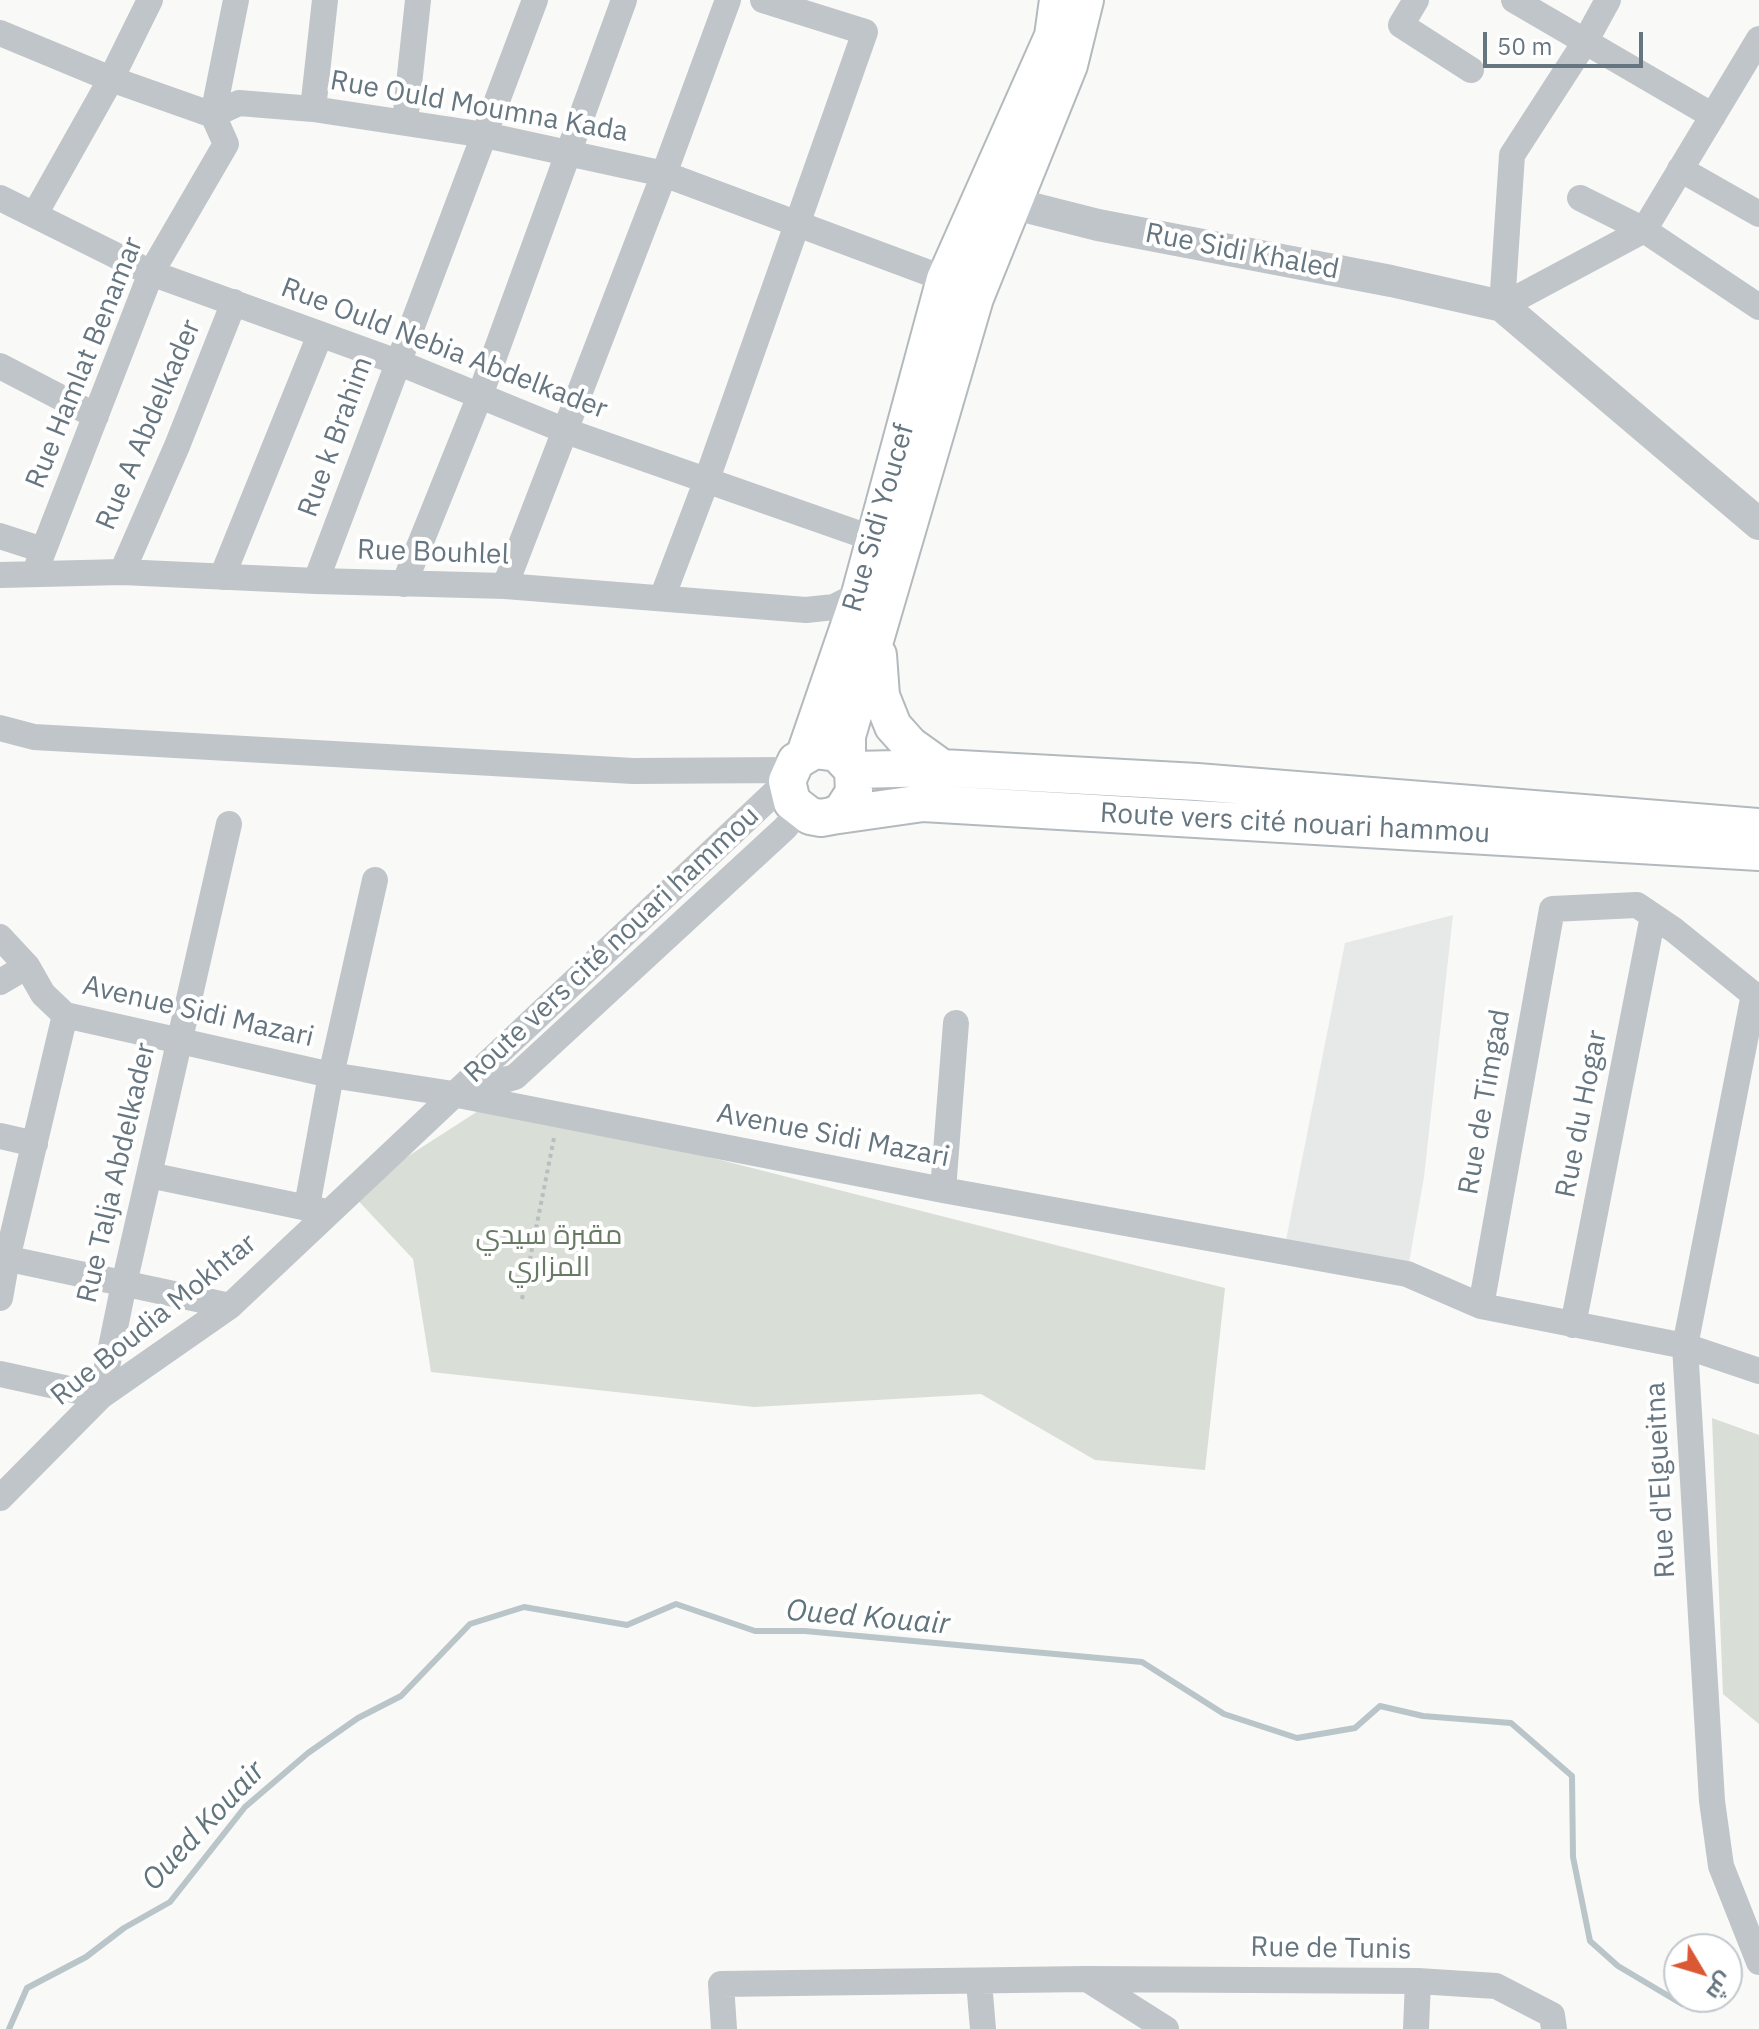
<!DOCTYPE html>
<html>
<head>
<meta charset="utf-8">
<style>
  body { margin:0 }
  #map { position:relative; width:1759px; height:2029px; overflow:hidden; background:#f9f9f7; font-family:"IBM Plex Sans",Cairo,sans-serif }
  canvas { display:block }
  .north { position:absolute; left:1663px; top:1933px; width:80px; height:80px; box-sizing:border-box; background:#fff; border:2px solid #c2c8cd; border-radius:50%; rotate:128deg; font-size:22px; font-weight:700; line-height:32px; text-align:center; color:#667681 }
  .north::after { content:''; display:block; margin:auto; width:28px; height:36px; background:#db5835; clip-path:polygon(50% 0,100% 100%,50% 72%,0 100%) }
  .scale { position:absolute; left:1483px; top:32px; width:160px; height:36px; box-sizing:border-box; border:4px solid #667681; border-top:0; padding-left:10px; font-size:24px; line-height:28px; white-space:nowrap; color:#667681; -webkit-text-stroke:6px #fff; paint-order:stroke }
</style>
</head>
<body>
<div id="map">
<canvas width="1759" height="2029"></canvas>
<div class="north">ش</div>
<div class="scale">50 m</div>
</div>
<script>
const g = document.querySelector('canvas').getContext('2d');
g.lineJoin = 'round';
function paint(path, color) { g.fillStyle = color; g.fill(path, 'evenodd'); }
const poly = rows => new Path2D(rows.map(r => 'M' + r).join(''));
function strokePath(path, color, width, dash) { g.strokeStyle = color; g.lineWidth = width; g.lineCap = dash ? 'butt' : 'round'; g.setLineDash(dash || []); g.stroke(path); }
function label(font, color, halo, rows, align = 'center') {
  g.font = font + ' "IBM Plex Sans",Cairo,sans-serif'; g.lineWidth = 8; g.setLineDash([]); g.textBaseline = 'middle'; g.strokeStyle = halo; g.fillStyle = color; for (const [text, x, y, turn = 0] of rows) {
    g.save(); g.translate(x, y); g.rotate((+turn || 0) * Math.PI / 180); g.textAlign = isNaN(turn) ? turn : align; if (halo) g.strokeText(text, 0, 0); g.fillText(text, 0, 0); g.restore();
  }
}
paint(poly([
  [1453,915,1424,1177,1407,1274,1284,1250,1345,943]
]), '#e7e8e8');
paint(poly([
  [492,1102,1225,1288,1205,1470,1095,1460,981,1394,754,1407,431,1372,413,1259,351,1193],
  [1712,1418,1759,1435,1759,1724,1723,1694]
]), '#d9ded7');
strokePath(poly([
  [9,2029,27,1988,86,1957,124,1928,170,1902,245,1807,308,1753,358,1718,401,1696,470,1624,524,1607,627,1625,676,1604,755,1631,805,1631,1142,1662,1224,1714,1297,1738,1355,1728,1380,1706,1423,1716,1511,1723,1572,1776,1573,1857,1590,1941,1618,1966,1682,2004]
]), '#b9c5c9', 6);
const secondary = poly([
  [878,655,881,696,893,726,910,745,942,768],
  [805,754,860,594,945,279,1053,36,1058,0],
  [847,761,847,736,975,298,1069,65,1085,0],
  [853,770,942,768,1197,782,1759,827],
  [832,816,842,811,854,792,853,770,837,753,815,750,796,761,787,781,792,802,810,816,821,818,832,816,923,803,1759,852]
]);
strokePath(secondary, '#b3b9bd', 40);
strokePath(poly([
  [522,1299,554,1138]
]), '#bbbec1', 4, [4, 4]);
strokePath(poly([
  [1416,0,1401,25,1471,70],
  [1514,0,1713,116],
  [0,33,111,79,213,115,239,103,313,109,485,135,664,174,945,279],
  [313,109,325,0],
  [405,122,418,0],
  [1680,169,1759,214],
  [0,198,151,273,397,362,566,431,874,539],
  [1580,198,1644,230,1759,307],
  [35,214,111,79,150,0],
  [1502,306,1644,230,1759,39],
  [1502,306,1512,155,1585,42,1608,0],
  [0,366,96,416],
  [0,536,43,550],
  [35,572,151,273,226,144,213,115,236,0],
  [122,572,177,446,234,302],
  [0,575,122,572,316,581,505,586,806,610,834,607,860,594],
  [222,577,320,335],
  [316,581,535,0],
  [404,584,479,398,624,0],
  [505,586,664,174,728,0],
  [662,598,706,482,865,32,763,0],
  [0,728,34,737,633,771,790,770],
  [0,937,27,966,43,994,65,1015,331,1075,453,1094,943,1190,1407,1274,1481,1306,1685,1346,1759,1371],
  [0,982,27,966],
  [1754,994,1685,1346,1712,1801,1721,1866,1759,1962],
  [457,1093,515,1077,785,828,800,810],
  [0,1136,35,1144],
  [149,1175,322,1211],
  [943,1190,956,1023],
  [307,1206,331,1075,375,880],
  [0,1257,230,1306],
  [0,1298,7,1259,65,1015],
  [1481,1306,1552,909,1637,905,1674,930,1759,999],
  [1573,1325,1653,916],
  [0,1374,101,1396,124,1284,229,824],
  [0,1498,101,1396,230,1306,787,781],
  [1087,1979,1418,1981,1496,1986,1552,2015,1554,2029],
  [979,1982,983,2029],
  [724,2029,721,1984,1087,1979,1166,2029],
  [1416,2029,1418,1981]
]), '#c0c5c9', 26);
strokePath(poly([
  [991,195,1015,204,1098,225,1391,281,1502,306,1759,524]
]), '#c0c5c9', 32);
strokePath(secondary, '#fff', 36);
label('28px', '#667681', '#fff', [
  ["Rue Ould Moumna Kada",479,107,10],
  ["Rue Sidi Khaled",1242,252,11],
  ["Rue Ould Nebia Abdelkader",444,349,21],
  ["Rue Hamlat Benamar",85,363,-68],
  ["Rue A Abdelkader",149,425,-67],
  ["Rue k Brahim",336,437,-70],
  ["Rue Sidi Youcef",879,518,-74],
  ["Rue Bouhlel",433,553,2],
  ["Route vers cité nouari hammou",1295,824,3],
  ["Route vers cité nouari hammou",612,945,-43],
  ["Avenue Sidi Mazari",198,1012,13],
  ["Rue de Timgad",1485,1102,-80],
  ["Rue du Hogar",1582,1114,-79],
  ["Avenue Sidi Mazari",833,1136,11],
  ["Rue Talja Abdelkader",117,1173,-77],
  ["Rue Boudia Mokhtar",154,1320,-39],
  ["Rue d'Elgueitna",1661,1480,-93],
  ["Rue de Tunis",1331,1949,1]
]);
label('28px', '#687964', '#fff', [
  ["مقبرة سيدي",549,1236],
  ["المزاري",549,1268]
]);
label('italic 30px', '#60747b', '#fff', [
  ["Oued Kouair",868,1618,5],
  ["Oued Kouair",204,1826,-47]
]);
</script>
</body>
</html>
